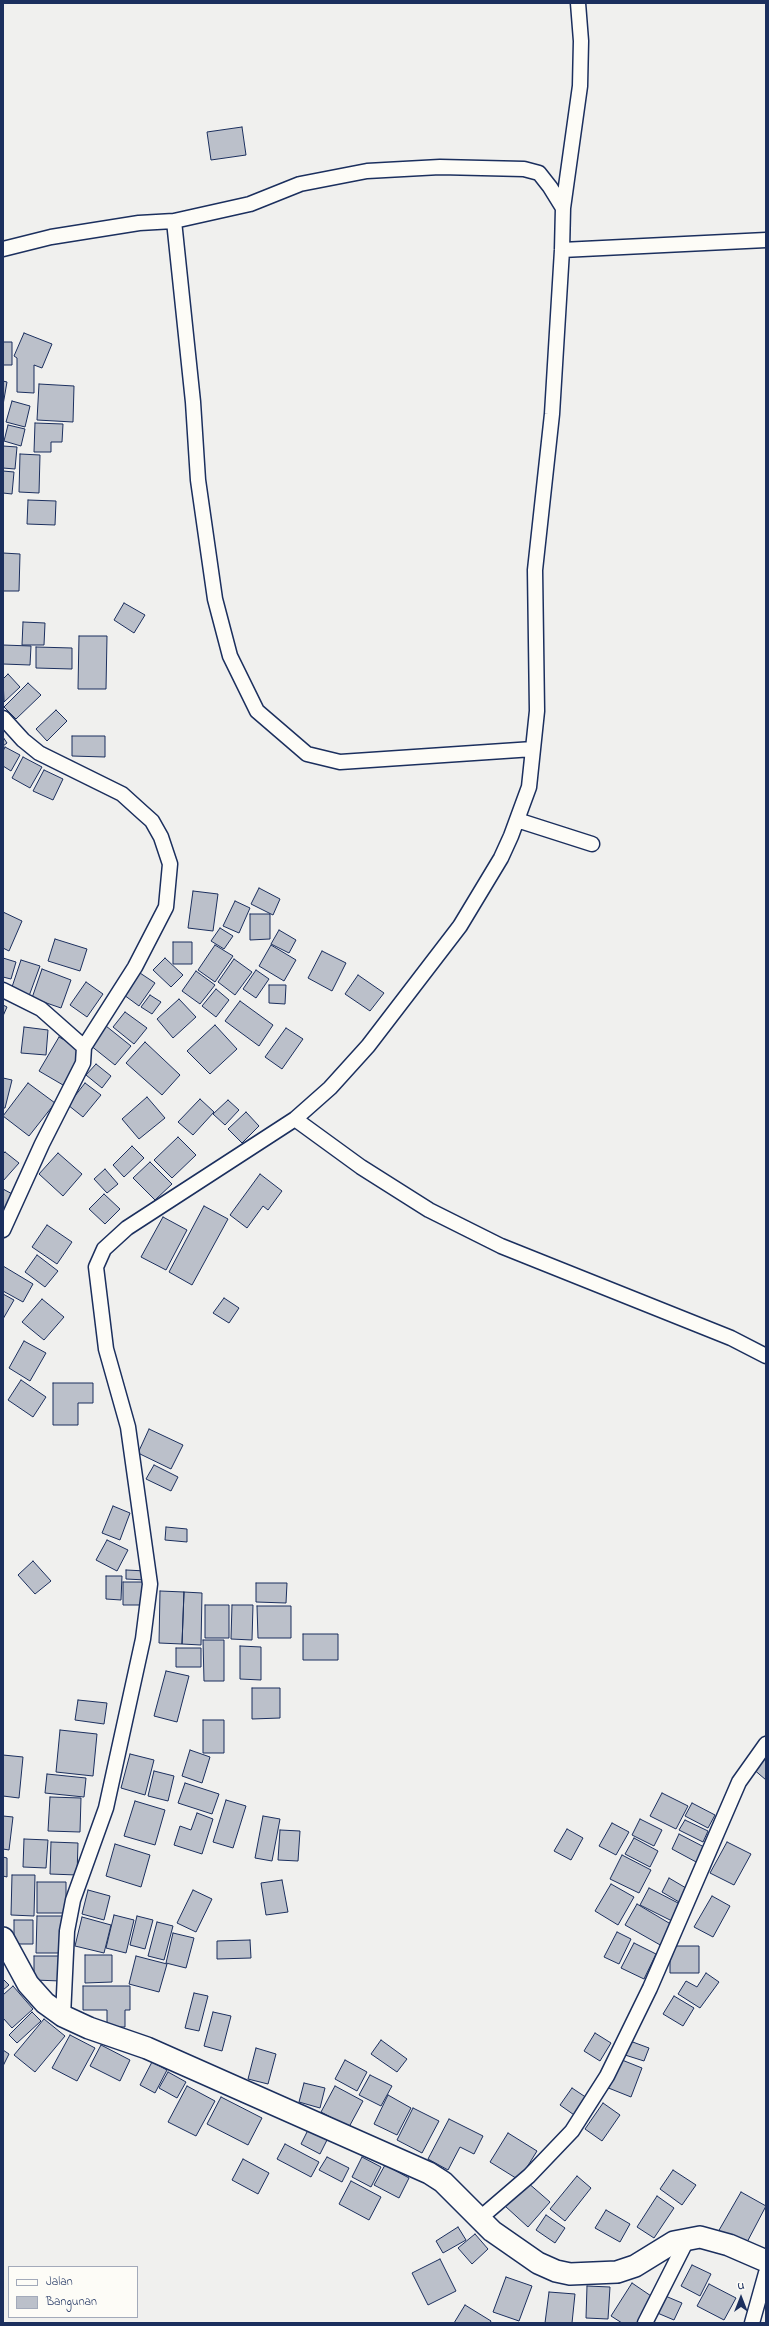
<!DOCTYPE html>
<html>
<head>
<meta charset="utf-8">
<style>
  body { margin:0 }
  #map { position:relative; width:769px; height:2326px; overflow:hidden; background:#f0f0ee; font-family:"Indie Flower",sans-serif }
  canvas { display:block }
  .frame { position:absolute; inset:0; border:4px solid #1b2f5e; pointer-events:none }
  .legend { position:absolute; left:8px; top:2266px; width:130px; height:52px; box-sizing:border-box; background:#fdfcf7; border:1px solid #a3aaba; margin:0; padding:5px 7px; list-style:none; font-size:12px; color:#1b2f5e }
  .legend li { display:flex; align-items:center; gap:8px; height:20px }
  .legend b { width:20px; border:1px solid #a3aaba }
  .north { position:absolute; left:721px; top:2278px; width:40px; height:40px; -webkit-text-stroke:3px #fdfcf7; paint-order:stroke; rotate:0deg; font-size:11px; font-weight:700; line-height:16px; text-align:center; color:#1b2f5e }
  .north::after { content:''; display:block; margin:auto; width:14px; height:18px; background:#1b2f5e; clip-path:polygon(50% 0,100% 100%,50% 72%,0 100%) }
</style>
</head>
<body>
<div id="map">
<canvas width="769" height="2326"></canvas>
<div class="frame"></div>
<ul class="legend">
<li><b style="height:5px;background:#fdfcf7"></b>Jalan</li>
<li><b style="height:11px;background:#bbc0ca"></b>Bangunan</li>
</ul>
<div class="north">U</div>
</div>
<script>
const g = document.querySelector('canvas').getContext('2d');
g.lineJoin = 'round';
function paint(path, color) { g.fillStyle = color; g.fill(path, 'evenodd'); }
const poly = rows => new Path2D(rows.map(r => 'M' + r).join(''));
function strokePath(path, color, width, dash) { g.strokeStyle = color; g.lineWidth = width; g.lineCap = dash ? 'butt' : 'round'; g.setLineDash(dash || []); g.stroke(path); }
const building = poly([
  [242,127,246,155,211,160,207,132,242,127],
  [24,333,52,344,42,368,34,365,34,393,17,392,17,358,14,356,24,333],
  [3,342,12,342,12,365,3,365,3,342],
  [3,381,7,382,3,405,3,381],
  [39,384,74,386,73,422,37,420,39,384],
  [12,401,30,406,25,427,6,422,12,401],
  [35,423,63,424,62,442,51,442,51,452,34,452,35,423],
  [8,425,25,429,21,446,4,441,8,425],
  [3,446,17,447,15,469,3,468,3,446],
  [20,454,40,455,39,493,19,492,20,454],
  [3,471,14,472,12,494,3,493,3,471],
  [28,500,56,501,55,525,27,524,28,500],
  [3,553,20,554,19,591,3,591,3,553],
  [124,603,145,615,134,633,114,620,124,603],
  [23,622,45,623,44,645,22,645,23,622],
  [79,636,107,636,106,689,78,689,79,636],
  [3,645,31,646,30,665,3,664,3,645],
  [36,647,72,648,72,669,36,668,36,647],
  [8,674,20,687,4,702,3,679,8,674],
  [28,683,41,695,16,719,4,707,28,683],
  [56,710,67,721,47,741,36,729,56,710],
  [72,736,105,736,105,757,72,756,72,736],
  [3,737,7,743,3,746,3,737],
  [5,747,20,755,11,771,3,766,3,751,5,747],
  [23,757,42,767,30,788,12,778,23,757],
  [44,770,63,779,53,800,33,791,44,770],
  [259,888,280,899,273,915,251,904,259,888],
  [193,891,218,894,213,931,188,928,193,891],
  [235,901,250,908,239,933,223,926,235,901],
  [3,912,22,921,9,951,3,948,3,912],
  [250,914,270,914,270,939,250,940,250,914],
  [220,928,233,936,224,949,211,941,220,928],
  [279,930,296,940,289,953,271,944,279,930],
  [55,939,87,949,80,971,48,961,55,939],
  [173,942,192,942,192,964,173,964,173,942],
  [215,945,233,956,215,982,198,970,215,945],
  [271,945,296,960,284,981,259,966,271,945],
  [322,951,346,963,332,991,308,978,322,951],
  [3,958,16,962,11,979,3,977,3,958],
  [165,958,183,975,171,987,153,970,165,958],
  [234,959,252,972,235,995,218,982,234,959],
  [21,960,40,966,29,996,11,990,21,960],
  [42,969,71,980,61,1008,32,998,42,969],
  [256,970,269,979,256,998,243,989,256,970],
  [196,971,215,985,200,1004,182,991,196,971],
  [140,973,155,983,139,1006,124,995,140,973],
  [358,975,384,993,370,1011,345,994,358,975],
  [86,982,103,994,87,1017,70,1005,86,982],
  [269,985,286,985,285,1004,269,1003,269,985],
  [216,989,229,1000,216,1017,202,1006,216,989],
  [150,995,161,1002,152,1014,141,1007,150,995],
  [179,999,196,1017,173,1038,157,1019,179,999],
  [240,1001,273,1025,259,1046,225,1021,240,1001],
  [3,1005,7,1007,3,1016,3,1005],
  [125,1012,147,1028,134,1044,113,1027,125,1012],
  [215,1025,237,1049,210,1074,187,1051,215,1025],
  [106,1026,131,1046,115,1065,90,1045,106,1026],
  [24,1027,48,1030,46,1055,21,1053,24,1027],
  [286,1028,303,1039,282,1069,265,1057,286,1028],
  [59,1037,84,1051,63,1085,39,1071,59,1037],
  [145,1042,180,1075,162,1095,126,1063,145,1042],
  [96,1064,111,1076,102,1088,86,1075,96,1064],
  [3,1078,12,1080,5,1108,3,1108,3,1078],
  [28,1083,55,1103,29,1136,3,1116,28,1083],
  [85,1083,101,1095,83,1117,68,1105,85,1083],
  [147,1097,165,1118,139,1139,122,1119,147,1097],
  [200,1099,214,1112,193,1135,178,1122,200,1099],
  [228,1100,239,1110,225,1125,213,1114,228,1100],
  [246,1112,259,1126,242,1143,228,1129,246,1112],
  [178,1137,196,1155,172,1178,154,1160,178,1137],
  [132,1146,144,1158,124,1177,113,1165,132,1146],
  [5,1152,19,1163,3,1181,3,1154,5,1152],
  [58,1153,82,1174,63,1196,39,1174,58,1153],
  [150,1162,172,1184,155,1200,133,1178,150,1162],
  [105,1169,118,1184,107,1193,94,1179,105,1169],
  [260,1174,282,1191,268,1210,263,1206,247,1228,230,1215,260,1174],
  [3,1189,16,1196,3,1216,3,1189],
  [104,1194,120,1209,105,1224,89,1209,104,1194],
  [204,1206,228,1219,192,1285,169,1272,204,1206],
  [163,1217,187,1230,166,1270,141,1257,163,1217],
  [47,1225,72,1242,57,1264,32,1247,47,1225],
  [37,1255,58,1271,45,1287,25,1272,37,1255],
  [3,1266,33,1284,23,1302,3,1291,3,1266],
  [3,1294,14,1300,3,1319,3,1294],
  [224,1298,239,1308,229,1323,213,1313,224,1298],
  [42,1299,64,1317,44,1340,22,1322,42,1299],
  [24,1341,46,1353,30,1381,9,1368,24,1341],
  [21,1380,46,1397,33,1417,8,1400,21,1380],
  [53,1383,93,1383,93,1403,78,1403,78,1425,53,1425,53,1383],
  [149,1429,183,1445,171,1469,138,1453,149,1429],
  [154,1465,178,1477,171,1491,146,1479,154,1465],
  [113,1506,130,1513,120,1540,102,1533,113,1506],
  [166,1527,187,1529,187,1542,165,1540,166,1527],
  [107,1540,128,1550,117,1571,96,1560,107,1540],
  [33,1561,51,1581,35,1594,18,1575,33,1561],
  [126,1570,146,1571,146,1580,126,1579,126,1570],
  [106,1576,122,1576,121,1600,106,1599,106,1576],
  [123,1582,145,1582,144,1605,123,1605,123,1582],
  [256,1583,287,1583,286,1603,256,1602,256,1583],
  [160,1591,184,1592,182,1644,159,1643,160,1591],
  [184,1592,202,1593,201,1645,182,1644,184,1592],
  [205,1605,229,1605,229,1638,205,1638,205,1605],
  [232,1605,253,1605,252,1640,231,1639,232,1605],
  [257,1606,291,1606,291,1638,258,1638,257,1606],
  [303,1634,338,1634,338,1660,303,1660,303,1634],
  [203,1640,224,1640,224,1681,204,1681,203,1640],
  [240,1646,261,1647,261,1680,240,1679,240,1646],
  [176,1648,201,1648,201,1667,176,1667,176,1648],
  [166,1671,189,1676,177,1722,154,1716,166,1671],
  [252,1688,280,1688,280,1718,252,1719,252,1688],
  [78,1700,107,1703,104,1724,75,1720,78,1700],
  [203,1720,224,1720,224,1753,203,1753,203,1720],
  [60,1730,97,1734,93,1776,56,1772,60,1730],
  [190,1750,210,1757,202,1783,182,1776,190,1750],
  [766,1752,766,1780,752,1768,766,1752],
  [130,1754,154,1760,145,1795,121,1788,130,1754],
  [3,1755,23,1757,19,1798,3,1796,3,1755],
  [154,1771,174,1776,168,1801,148,1796,154,1771],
  [47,1774,86,1778,84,1797,45,1793,47,1774],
  [185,1783,219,1794,212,1814,178,1803,185,1783],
  [662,1793,688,1806,676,1829,650,1816,662,1793],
  [50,1797,81,1798,80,1832,48,1831,50,1797],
  [226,1800,246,1806,233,1848,213,1842,226,1800],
  [135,1801,165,1810,155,1845,124,1836,135,1801],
  [692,1803,715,1815,708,1828,685,1816,692,1803],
  [197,1813,213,1819,202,1854,174,1845,180,1826,191,1830,197,1813],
  [3,1816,13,1817,9,1850,3,1849,3,1816],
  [263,1816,280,1819,272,1861,255,1858,263,1816],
  [640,1819,662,1830,654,1846,632,1835,640,1819],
  [685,1820,708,1831,703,1842,679,1830,685,1820],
  [612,1823,629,1832,616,1855,599,1846,612,1823],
  [567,1829,583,1838,571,1860,554,1851,567,1829],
  [280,1830,300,1831,298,1861,278,1860,280,1830],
  [679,1834,706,1848,698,1863,672,1849,679,1834],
  [634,1838,658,1851,650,1867,625,1854,634,1838],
  [24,1839,48,1840,46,1868,23,1867,24,1839],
  [51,1842,78,1843,77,1875,50,1874,51,1842],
  [727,1842,751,1854,734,1885,710,1873,727,1842],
  [115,1844,150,1855,141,1887,106,1876,115,1844],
  [622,1855,651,1870,639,1893,610,1879,622,1855],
  [3,1857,7,1858,7,1877,3,1876,3,1857],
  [12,1875,35,1875,34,1916,11,1915,12,1875],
  [669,1878,686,1888,679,1902,662,1892,669,1878],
  [282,1880,288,1912,266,1915,261,1883,282,1880],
  [37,1882,66,1882,66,1913,37,1913,37,1882],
  [611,1884,634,1897,618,1925,595,1911,611,1884],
  [649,1888,680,1904,672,1921,640,1905,649,1888],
  [88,1890,110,1896,104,1920,82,1914,88,1890],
  [193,1890,212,1899,196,1932,177,1923,193,1890],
  [712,1896,730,1906,713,1937,694,1927,712,1896],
  [637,1904,674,1926,662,1946,625,1925,637,1904],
  [114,1915,134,1920,126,1953,106,1948,114,1915],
  [37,1916,63,1916,63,1953,36,1953,37,1916],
  [137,1916,153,1920,145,1949,130,1945,137,1916],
  [82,1917,111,1925,104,1953,75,1946,82,1917],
  [14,1920,33,1920,33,1944,14,1944,14,1920],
  [157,1922,173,1926,164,1960,148,1956,157,1922],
  [617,1932,631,1939,619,1964,604,1957,617,1932],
  [173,1933,194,1938,186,1968,166,1963,173,1933],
  [250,1940,251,1958,217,1959,217,1941,250,1940],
  [634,1943,656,1954,644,1979,621,1968,634,1943],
  [670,1946,699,1946,699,1973,670,1973,670,1946],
  [85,1955,112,1955,112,1982,85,1983,85,1955],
  [34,1956,62,1956,61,1981,34,1980,34,1956],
  [136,1956,167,1964,159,1992,129,1984,136,1956],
  [706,1973,719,1982,700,2008,678,1994,686,1981,697,1987,706,1973],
  [3,1979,9,1985,3,1990,3,1979],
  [13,1986,33,2009,12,2028,3,2018,3,1995,13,1986],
  [83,1986,130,1986,130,2010,125,2010,125,2027,107,2027,107,2010,83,2010,83,1986],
  [194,1993,208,1996,199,2031,185,2028,194,1993],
  [674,1996,694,2008,683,2026,663,2014,674,1996],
  [32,2012,41,2021,17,2043,9,2035,32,2012],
  [213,2012,231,2016,222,2051,204,2046,213,2012],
  [44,2019,65,2036,35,2072,14,2055,44,2019],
  [595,2033,611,2043,600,2061,584,2051,595,2033],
  [70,2035,95,2048,77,2081,52,2068,70,2035],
  [381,2040,407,2059,397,2072,371,2054,381,2040],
  [630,2041,649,2048,644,2061,625,2055,630,2041],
  [101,2045,130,2060,120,2081,90,2066,101,2045],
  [256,2048,276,2054,268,2084,248,2079,256,2048],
  [3,2050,9,2054,3,2066,3,2050],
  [617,2058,642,2068,631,2097,606,2087,617,2058],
  [345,2060,367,2072,357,2091,335,2079,345,2060],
  [152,2062,167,2070,155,2093,140,2085,152,2062],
  [168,2072,186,2082,177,2098,159,2088,168,2072],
  [370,2075,392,2086,381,2106,359,2095,370,2075],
  [304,2083,325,2088,320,2108,299,2102,304,2083],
  [187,2086,215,2101,196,2136,168,2122,187,2086],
  [335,2086,363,2101,349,2127,321,2112,335,2086],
  [572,2088,590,2100,577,2117,560,2105,572,2088],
  [388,2095,411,2108,397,2135,374,2124,388,2095],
  [221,2097,262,2118,248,2145,207,2124,221,2097],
  [603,2103,620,2115,602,2141,585,2129,603,2103],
  [413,2108,439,2121,422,2153,397,2140,413,2108],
  [449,2119,483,2136,474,2154,460,2147,448,2170,428,2159,449,2119],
  [308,2130,327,2140,320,2154,301,2144,308,2130],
  [508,2133,537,2151,519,2180,490,2162,508,2133],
  [285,2144,319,2162,311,2177,277,2159,285,2144],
  [327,2157,349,2168,342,2182,319,2170,327,2157],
  [362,2157,381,2167,371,2187,352,2177,362,2157],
  [243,2159,269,2173,258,2194,232,2180,243,2159],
  [385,2165,409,2178,399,2198,374,2185,385,2165],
  [673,2170,696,2185,682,2205,660,2189,673,2170],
  [577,2176,591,2188,565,2221,550,2209,577,2176],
  [351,2181,381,2197,369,2220,339,2204,351,2181],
  [527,2182,550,2202,528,2227,505,2206,527,2182],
  [741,2192,766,2206,745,2246,718,2232,741,2192],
  [657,2196,674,2208,654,2238,637,2227,657,2196],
  [606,2210,630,2224,620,2242,595,2228,606,2210],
  [546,2215,565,2228,555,2243,536,2230,546,2215],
  [458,2227,466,2240,443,2253,436,2241,458,2227],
  [475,2234,488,2249,472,2264,458,2248,475,2234],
  [440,2259,456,2291,428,2305,412,2273,440,2259],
  [692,2265,711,2274,700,2296,681,2286,692,2265],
  [506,2277,532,2286,519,2321,493,2312,506,2277],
  [632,2283,654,2298,637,2323,622,2323,611,2316,632,2283],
  [709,2284,736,2298,724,2320,697,2306,709,2284],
  [587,2286,610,2287,608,2319,586,2318,587,2286],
  [549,2292,575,2294,572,2323,545,2323,549,2292],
  [663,2295,682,2303,674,2320,655,2312,663,2295],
  [465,2305,491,2321,490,2323,454,2323,465,2305]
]);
paint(building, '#bbc0ca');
strokePath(building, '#1b2f5e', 1);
const street = poly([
  [174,221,193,402,198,480,215,599,230,656,257,711,307,754,340,762,533,749],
  [3,249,51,237,139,223,174,221,250,204,300,184,367,171,440,167,524,169,539,173,550,187,563,208],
  [562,250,766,240],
  [3,718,23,740,39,753,122,794,143,813,152,821,161,837,170,864,166,907,135,967,84,1047,41,1009,3,990],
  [517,820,592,844],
  [295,1119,361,1167,429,1210,501,1246,731,1338,766,1356],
  [3,1230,42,1144,83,1063,84,1047],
  [63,2016,67,1931,73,1900,106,1808,143,1639,150,1584,128,1427,106,1349,96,1267,104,1249,127,1228,295,1119,330,1088,368,1046,460,926,501,858,511,836,529,787,537,711,535,570,552,414,562,250,563,208,580,86,581,41,578,3],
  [479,2219,529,2176,572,2131,607,2076,650,1988,739,1782,766,1744],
  [645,2323,688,2238],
  [752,2323,766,2273]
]);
const secondary = poly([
  [3,1938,28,1984,45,2003,63,2016,89,2028,147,2048,429,2173,443,2182,492,2231,538,2263,556,2271,570,2274,617,2272,635,2266,674,2242,700,2237,729,2245,766,2261]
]);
strokePath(street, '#1b2f5e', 17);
strokePath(secondary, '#1b2f5e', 24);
strokePath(street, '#fdfcf7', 14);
strokePath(secondary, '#fdfcf7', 21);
</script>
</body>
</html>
